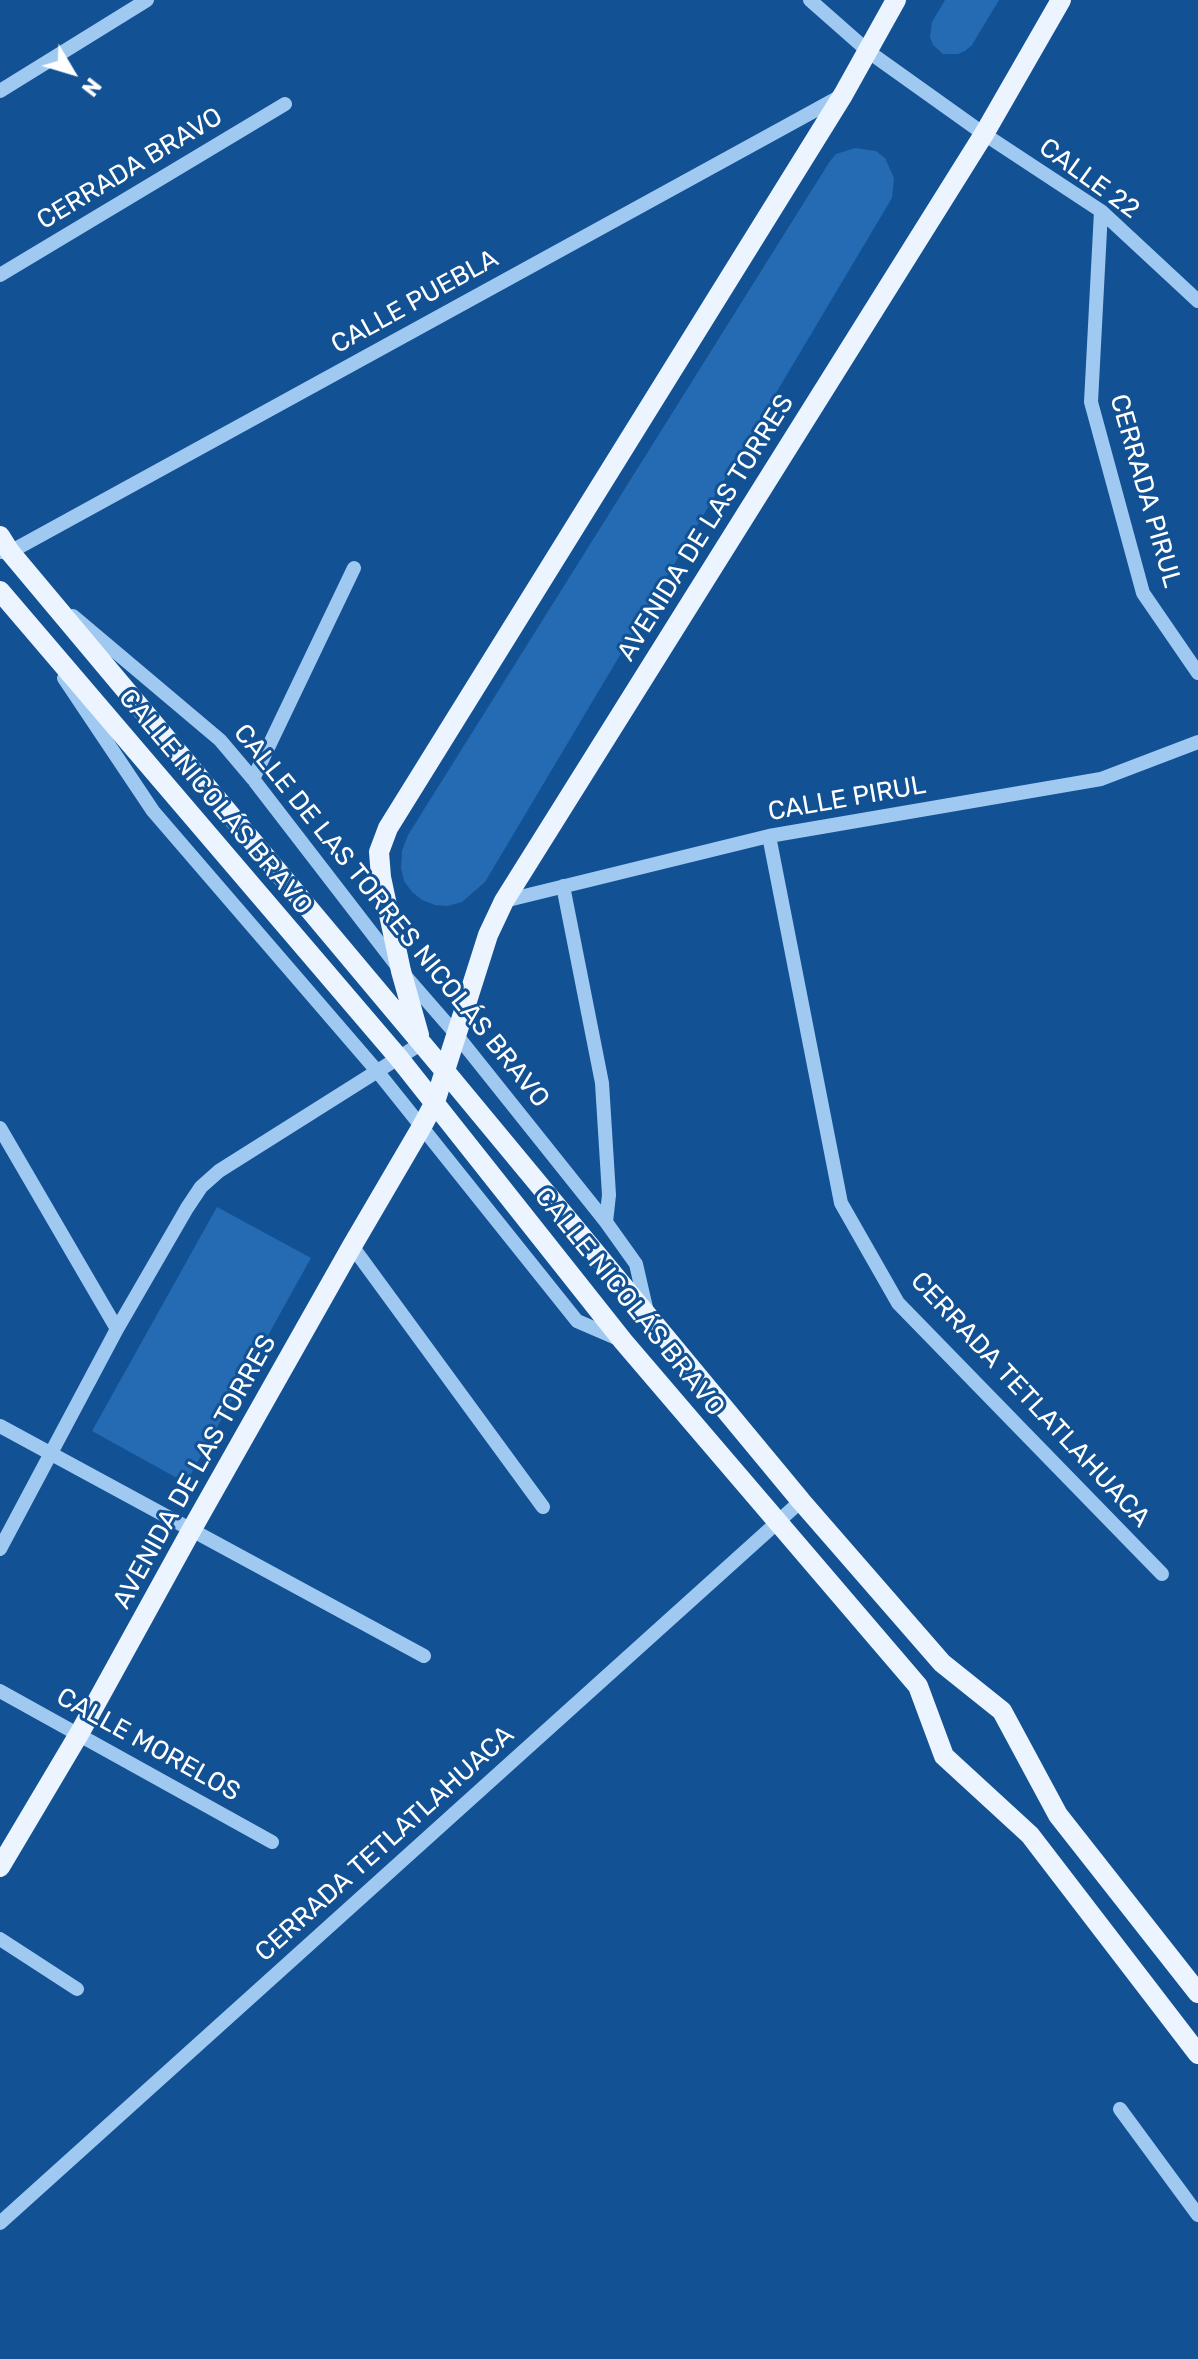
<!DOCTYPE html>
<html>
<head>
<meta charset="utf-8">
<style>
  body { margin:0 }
  #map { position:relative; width:1198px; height:2359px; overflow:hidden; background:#125193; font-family:Rubik,sans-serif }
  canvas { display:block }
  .north { position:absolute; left:32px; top:32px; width:80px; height:80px; -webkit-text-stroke:6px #125193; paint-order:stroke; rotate:128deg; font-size:22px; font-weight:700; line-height:32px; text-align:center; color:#fff }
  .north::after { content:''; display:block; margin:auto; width:28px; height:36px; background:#fff; clip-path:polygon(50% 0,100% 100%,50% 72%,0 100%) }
</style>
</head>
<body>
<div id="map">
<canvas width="1198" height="2359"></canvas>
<div class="north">N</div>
</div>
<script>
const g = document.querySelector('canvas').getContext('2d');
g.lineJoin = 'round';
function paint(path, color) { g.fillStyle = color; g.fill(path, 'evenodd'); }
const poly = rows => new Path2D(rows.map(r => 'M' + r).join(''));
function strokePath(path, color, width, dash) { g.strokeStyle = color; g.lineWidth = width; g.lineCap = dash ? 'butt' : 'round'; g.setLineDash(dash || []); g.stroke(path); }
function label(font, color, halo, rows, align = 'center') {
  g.font = font + ' Rubik,sans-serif'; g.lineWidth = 6; g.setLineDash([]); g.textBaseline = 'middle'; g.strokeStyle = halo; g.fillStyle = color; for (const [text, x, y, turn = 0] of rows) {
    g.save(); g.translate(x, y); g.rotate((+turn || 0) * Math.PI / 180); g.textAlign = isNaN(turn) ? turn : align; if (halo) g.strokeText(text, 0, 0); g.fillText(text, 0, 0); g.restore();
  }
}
paint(poly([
  [945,0,999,0,972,45,965,51,958,54,943,54,933,45,930,37,932,22],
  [855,148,876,151,885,158,894,178,892,198,485,882,462,902,448,906,435,905,422,900,412,892,404,881,401,868,402,851,408,835,830,161,836,154],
  [217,1207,311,1258,186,1483,92,1431]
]), '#246bb3');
strokePath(poly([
  [810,0,869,52,984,134,1101,211,1198,301],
  [0,91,147,0],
  [1101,211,1091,402,1143,593,1198,673],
  [0,275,285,104],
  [0,552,10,552,843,95],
  [73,616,220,740,253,779,401,971,455,1033,606,1222,636,1264,647,1312],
  [64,678,153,811,377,1071,577,1321,621,1340],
  [253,779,354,568],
  [769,836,841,1203,898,1303,1162,1574],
  [563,886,602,1083,609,1195,606,1222],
  [504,901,769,836,1101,779,1198,742],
  [0,1128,117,1329],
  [352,1246,543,1507],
  [0,1426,424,1656],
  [0,1549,117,1329,187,1208,201,1187,219,1171,422,1043],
  [0,1691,272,1842],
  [0,1939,77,1989],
  [1120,2109,1198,2215],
  [0,2223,801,1501]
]), '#a0c9f2', 14);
strokePath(poly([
  [0,536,10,552,444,1070,801,1501,942,1663,1002,1711,1058,1815,1198,1993],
  [0,591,398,1057,623,1341,918,1686,944,1756,1030,1835,1198,2054],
  [419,1035,401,971,381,877,379,852,388,828,843,95,896,0],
  [0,1867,79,1734,192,1529,352,1246,421,1128,435,1102,488,935,504,901,984,134,1061,0]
]), '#ecf4ff', 20);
label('26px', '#fff', '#125193', [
  ["CERRADA BRAVO",130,169,-31],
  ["CALLE 22",1089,179,36],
  ["CALLE PUEBLA",415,302,-29],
  ["CERRADA PIRUL",1145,491,74],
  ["AVENIDA DE LAS TORRES",706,528,-58],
  ["CALLE PIRUL",847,799,-10],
  ["CALLE NICOLÁS BRAVO",215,802,50],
  ["CALLE DE LAS TORRES NICOLÁS BRAVO",391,916,51],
  ["CALLE NICOLÁS BRAVO",629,1302,51],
  ["CERRADA TETLATLAHUACA",1030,1400,47],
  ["AVENIDA DE LAS TORRES",195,1472,-61],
  ["CALLE MORELOS",148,1745,29],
  ["CERRADA TETLATLAHUACA",385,1844,-42]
]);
</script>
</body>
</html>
